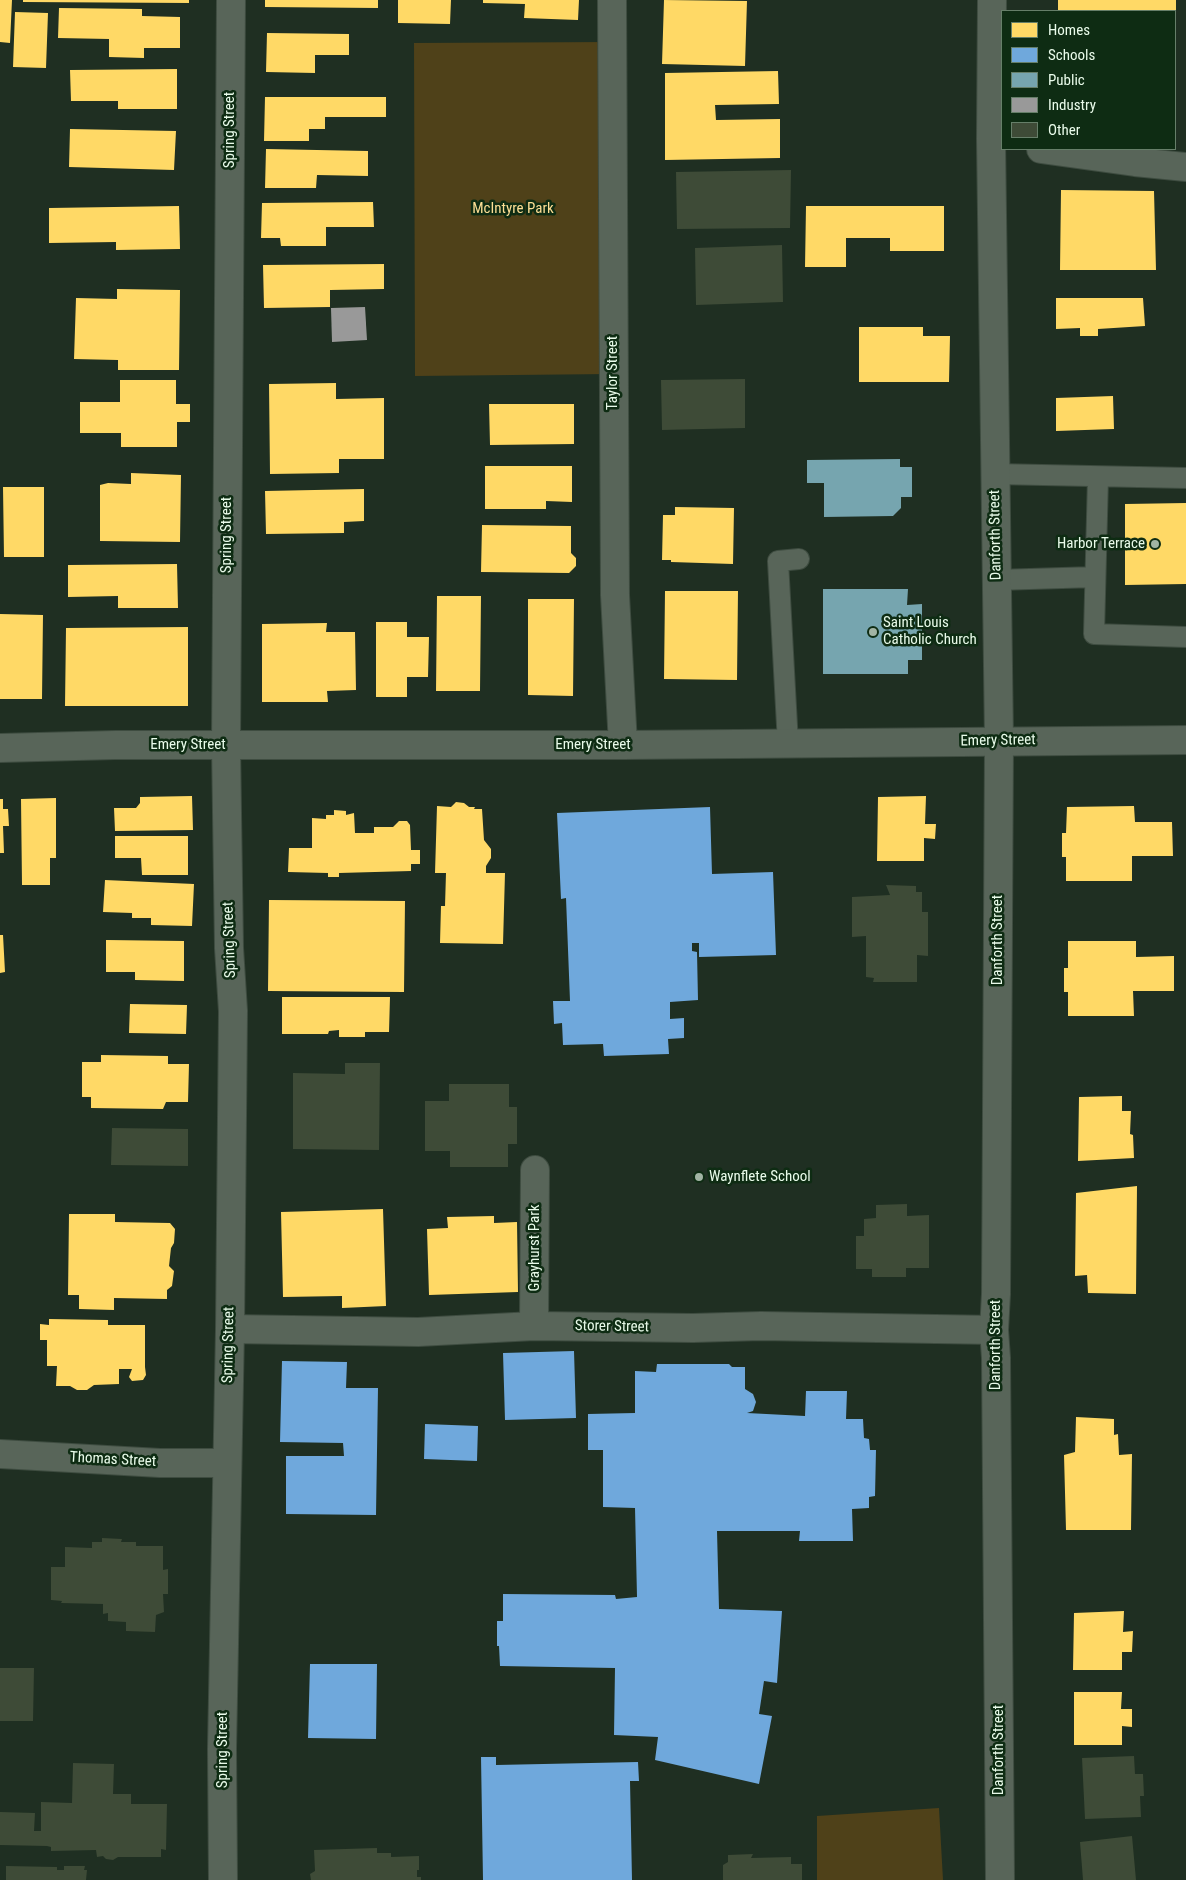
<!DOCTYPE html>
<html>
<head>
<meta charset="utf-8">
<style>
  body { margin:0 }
  #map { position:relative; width:1186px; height:1880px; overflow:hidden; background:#1f2f22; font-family:"Roboto Condensed",sans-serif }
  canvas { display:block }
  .legend { position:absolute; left:1001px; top:10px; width:175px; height:140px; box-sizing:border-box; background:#0e2c13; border:1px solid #667f69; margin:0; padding:6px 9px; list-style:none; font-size:15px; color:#e9fbea }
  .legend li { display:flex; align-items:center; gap:10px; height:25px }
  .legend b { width:25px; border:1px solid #667f69 }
</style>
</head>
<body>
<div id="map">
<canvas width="1186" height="1880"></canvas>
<ul class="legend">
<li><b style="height:14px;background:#ffd966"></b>Homes</li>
<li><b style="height:14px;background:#6fa8dc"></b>Schools</li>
<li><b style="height:14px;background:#76a5af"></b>Public</li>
<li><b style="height:14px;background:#999"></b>Industry</li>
<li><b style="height:14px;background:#3e4b37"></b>Other</li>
</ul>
</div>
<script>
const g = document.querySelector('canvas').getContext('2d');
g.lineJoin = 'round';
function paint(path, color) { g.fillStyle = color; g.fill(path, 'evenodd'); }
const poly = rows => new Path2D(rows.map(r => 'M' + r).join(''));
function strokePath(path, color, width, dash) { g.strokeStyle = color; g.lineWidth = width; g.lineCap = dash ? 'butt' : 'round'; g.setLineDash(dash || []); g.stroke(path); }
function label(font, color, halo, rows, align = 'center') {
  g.font = font + ' "Roboto Condensed",sans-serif'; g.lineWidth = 5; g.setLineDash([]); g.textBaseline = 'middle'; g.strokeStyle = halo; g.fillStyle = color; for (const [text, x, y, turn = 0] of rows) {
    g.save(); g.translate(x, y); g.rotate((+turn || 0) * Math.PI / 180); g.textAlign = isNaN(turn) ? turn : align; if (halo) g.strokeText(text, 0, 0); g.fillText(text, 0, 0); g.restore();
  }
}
paint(poly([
  [612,42,612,374,415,376,414,43],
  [939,1808,943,1880,817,1880,817,1816]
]), '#4f4119');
paint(poly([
  [0,0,12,0,10,43,0,42],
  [23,0,189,0,189,3,23,2],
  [265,0,378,0,378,8,265,7],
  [398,0,451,0,450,24,398,23],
  [483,0,579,0,578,20,524,18,525,4,483,3],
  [664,0,747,1,745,66,662,64],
  [1058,0,1176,0,1176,11,1058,11],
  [59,8,142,9,142,16,180,17,180,48,144,48,144,58,109,57,109,39,58,38],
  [15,12,48,13,46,68,13,67],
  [267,33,349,34,349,55,315,55,315,73,266,72],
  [177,69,177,109,118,109,118,101,71,101,70,70],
  [778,71,779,104,715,105,716,120,780,119,780,158,665,160,665,73],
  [265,97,386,97,386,117,325,117,325,129,309,129,309,141,264,141],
  [70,129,176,131,174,170,69,167],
  [266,149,368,151,368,176,317,175,316,188,265,188],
  [1061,190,1154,191,1156,270,1060,270],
  [373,202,374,227,326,227,326,246,281,246,280,238,261,238,262,203],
  [179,206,180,249,116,250,116,242,49,243,49,208],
  [806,206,944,206,944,251,890,251,890,238,846,238,846,267,805,267],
  [384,264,384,289,330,290,330,307,264,308,263,265],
  [117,289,180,290,179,370,118,370,118,360,74,359,76,298,117,299],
  [1056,298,1143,298,1145,326,1098,329,1098,336,1080,336,1080,328,1056,329],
  [859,327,923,327,923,336,950,336,949,382,859,382],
  [120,380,176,380,176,404,190,404,190,422,177,422,177,447,121,447,121,433,80,433,80,402,120,402],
  [336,383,336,399,384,398,384,459,339,459,339,473,270,474,269,384],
  [1113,396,1114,429,1056,431,1056,398],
  [489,404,574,404,574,444,490,445],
  [485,466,572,466,572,502,546,501,546,509,485,509],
  [131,473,181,475,180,542,100,541,100,485,108,483,131,484],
  [3,487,44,487,44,557,4,557],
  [364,489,364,521,344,522,344,533,266,534,265,491],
  [1186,503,1186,584,1125,585,1125,504],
  [675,507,734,508,733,564,671,562,671,560,662,560,663,515,675,515],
  [482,525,571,526,571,553,576,558,576,566,569,573,481,572],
  [177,564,178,608,118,608,118,596,68,597,68,565],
  [665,591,738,591,737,680,664,679],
  [437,596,481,596,480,691,436,691],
  [528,599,574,599,573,696,528,695],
  [0,614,43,615,42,699,0,699],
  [376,622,407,622,407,637,429,637,428,677,407,677,407,697,376,697],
  [327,623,326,632,355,632,356,690,327,691,328,702,262,702,262,624],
  [188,627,188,706,65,706,66,628],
  [192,796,193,830,115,831,114,808,136,808,140,803,140,797],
  [926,796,925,824,936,824,935,839,924,838,924,861,877,861,878,797],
  [56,798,56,858,50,858,50,885,22,885,21,799],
  [0,799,3,799,3,809,8,809,9,826,3,826,4,853,0,853],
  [456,802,464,803,469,807,475,807,474,809,482,809,484,840,491,849,491,858,486,866,486,873,505,873,503,944,440,943,441,906,445,906,446,873,435,873,437,806,451,807],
  [1134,806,1135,822,1172,822,1173,856,1132,856,1132,881,1066,881,1066,857,1062,857,1062,833,1066,833,1067,807],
  [334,810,346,811,346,815,354,813,355,833,374,833,374,827,393,827,399,821,407,821,410,825,411,850,420,850,420,864,411,864,411,871,339,873,339,877,328,877,328,873,288,872,289,848,312,848,312,818,326,819,326,815,334,815],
  [115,836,188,836,188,875,142,875,141,858,115,858],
  [105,880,194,884,192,926,151,925,151,918,132,918,132,913,103,912],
  [269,900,405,901,404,992,268,991],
  [0,935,3,935,5,972,0,973],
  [106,940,184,941,184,981,135,980,135,972,106,972],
  [1068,941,1136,941,1136,957,1174,956,1174,991,1133,991,1134,1016,1068,1016,1068,992,1064,992,1064,968,1068,968],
  [282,997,390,997,389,1032,365,1032,365,1037,339,1037,339,1030,329,1031,328,1034,282,1034],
  [130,1004,187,1005,186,1034,129,1033],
  [101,1055,168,1056,168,1064,189,1064,188,1102,166,1102,163,1109,91,1108,91,1097,82,1097,82,1062,101,1062],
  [1122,1096,1122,1111,1131,1111,1130,1134,1133,1135,1134,1158,1078,1161,1079,1097],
  [1137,1186,1136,1294,1088,1293,1087,1275,1075,1276,1076,1193],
  [383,1209,386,1306,342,1308,342,1296,283,1297,281,1212],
  [69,1214,115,1214,115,1222,170,1223,175,1229,174,1243,171,1248,169,1266,174,1271,172,1286,167,1290,167,1299,114,1298,114,1310,79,1309,79,1295,68,1295],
  [494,1216,494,1223,517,1222,518,1292,429,1295,427,1229,448,1228,447,1217],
  [49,1319,108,1320,108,1325,145,1325,145,1367,146,1375,143,1380,132,1381,129,1377,132,1369,119,1369,119,1384,94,1385,87,1390,77,1390,70,1386,56,1386,57,1366,47,1366,47,1340,40,1340,40,1324,49,1325],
  [1076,1417,1114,1419,1114,1435,1118,1434,1119,1455,1132,1454,1131,1530,1066,1530,1064,1455,1075,1452],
  [1124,1611,1123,1632,1133,1631,1132,1652,1122,1652,1122,1670,1073,1670,1074,1613],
  [1074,1692,1122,1692,1121,1709,1132,1709,1132,1727,1122,1726,1122,1745,1074,1745]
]), '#ffd966');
paint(poly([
  [710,807,712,874,773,872,776,955,699,957,699,943,692,943,692,951,697,952,698,1000,670,1002,670,1019,684,1018,684,1038,668,1039,669,1054,604,1056,603,1044,563,1045,562,1023,554,1024,553,1001,570,1001,566,898,561,899,557,813],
  [574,1351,576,1418,505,1420,503,1353],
  [282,1361,347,1362,346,1388,378,1388,376,1515,286,1514,286,1456,344,1456,343,1443,280,1442],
  [657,1364,729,1364,732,1367,745,1367,745,1389,753,1394,756,1402,753,1411,747,1413,805,1416,806,1391,847,1391,846,1419,863,1419,864,1438,869,1439,870,1450,876,1450,875,1496,869,1497,869,1508,852,1509,853,1541,799,1541,800,1531,717,1531,719,1609,782,1611,777,1683,764,1681,759,1714,772,1716,759,1784,655,1760,658,1737,614,1735,615,1668,500,1666,499,1646,497,1646,497,1621,503,1621,503,1594,615,1595,616,1599,637,1597,635,1508,603,1507,603,1450,588,1450,588,1414,635,1413,635,1371,656,1372],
  [425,1424,478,1426,477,1461,424,1459],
  [310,1664,377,1664,376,1739,308,1738],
  [481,1757,496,1757,496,1765,638,1762,639,1781,630,1781,632,1880,483,1880]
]), '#6fa8dc');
paint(poly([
  [900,459,900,467,912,467,912,497,901,497,901,508,893,516,824,517,824,483,807,483,807,460],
  [823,589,908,589,907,605,922,604,922,660,908,660,908,674,823,674]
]), '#76a5af');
paint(poly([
  [365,307,367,340,332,342,331,308]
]), '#999');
paint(poly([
  [791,170,790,228,677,229,676,172],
  [782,245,783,302,696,305,695,248],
  [745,379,745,428,662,430,661,380],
  [886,885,916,886,916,892,922,892,922,912,928,912,928,956,917,955,917,982,873,982,874,978,866,977,866,936,852,937,852,897,890,895],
  [345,1063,380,1063,379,1150,293,1149,293,1073,345,1074],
  [449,1084,509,1084,509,1107,517,1107,517,1144,508,1144,508,1167,450,1167,450,1151,425,1151,425,1101,449,1101],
  [112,1128,188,1129,188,1166,111,1165],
  [907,1204,907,1216,929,1215,929,1268,906,1268,906,1277,872,1277,872,1269,856,1269,856,1236,864,1236,864,1219,876,1218,876,1205],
  [102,1538,122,1539,121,1542,136,1542,136,1546,163,1546,163,1570,168,1569,168,1594,163,1594,164,1612,156,1615,155,1632,126,1631,126,1622,108,1621,108,1613,103,1614,103,1604,61,1603,62,1601,51,1600,51,1567,65,1567,65,1547,92,1548,92,1542,102,1542],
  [0,1668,34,1668,33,1721,0,1721],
  [1134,1756,1135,1774,1143,1774,1144,1796,1140,1796,1141,1817,1085,1819,1082,1758],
  [73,1763,114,1764,113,1794,131,1794,131,1804,167,1804,166,1850,161,1849,161,1857,118,1857,113,1860,106,1859,103,1856,97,1857,96,1850,51,1851,51,1847,47,1846,0,1845,0,1812,35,1813,34,1831,41,1831,41,1802,72,1803],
  [1132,1836,1136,1880,1083,1880,1080,1842],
  [377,1848,377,1853,391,1853,391,1857,419,1856,419,1870,417,1870,417,1877,421,1877,421,1880,311,1880,310,1874,315,1871,314,1850],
  [753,1854,751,1858,791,1857,791,1864,802,1864,802,1880,723,1880,723,1865,728,1862,728,1855],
  [6,1866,57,1867,57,1870,64,1870,64,1866,85,1866,84,1870,87,1870,86,1880,6,1880]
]), '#3e4b37');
const service = poly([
  [995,474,1186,478],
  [1098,477,1094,634,1186,637],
  [997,580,1095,577],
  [788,744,778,561,799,559]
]);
const minor = poly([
  [612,0,615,595,623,745],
  [1041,149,1135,162,1186,167],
  [0,748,115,745,623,745,1186,740],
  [534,1326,535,1170],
  [230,1329,418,1332,534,1326,693,1328,761,1326,994,1330],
  [0,1454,160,1463,227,1463],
  [223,1880,222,1749,230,1329,233,1011,229,948,226,745,231,0]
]);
const tertiary = poly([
  [992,0,991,139,999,741,996,1294,994,1330,996,1358,1000,1880]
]);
strokePath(service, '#3e4c40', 22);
strokePath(minor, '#3e4c40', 30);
strokePath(tertiary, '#3e4c40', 30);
strokePath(service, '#586559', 20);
strokePath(minor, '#586559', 28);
strokePath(tertiary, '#586559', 28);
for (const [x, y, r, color] of [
  [1155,544,5,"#a2b4a4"],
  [873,632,5,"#a2b4a4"],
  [699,1177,5,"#a2b4a4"]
]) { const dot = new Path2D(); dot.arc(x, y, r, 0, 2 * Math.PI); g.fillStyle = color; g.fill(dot); strokePath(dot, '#0e2c13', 2); }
label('15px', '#e9fbea', '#0e2c13', [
  ["Spring Street",230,130,-90],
  ["Taylor Street",613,373,-90],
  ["Spring Street",227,535,-90],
  ["Danforth Street",996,535,-91],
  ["Emery Street",998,741,-1],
  ["Emery Street",188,745],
  ["Emery Street",593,745],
  ["Spring Street",230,940,-92],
  ["Danforth Street",998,940,-90],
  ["Grayhurst Park",535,1248,-90],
  ["Storer Street",612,1327,1],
  ["Spring Street",229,1345,-89],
  ["Danforth Street",996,1345,-90],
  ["Thomas Street",113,1460,3],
  ["Spring Street",223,1750,-90],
  ["Danforth Street",999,1750,-90]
]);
label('15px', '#fdde95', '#0e2c13', [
  ["McIntyre Park",513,209]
]);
label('15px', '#e9fbea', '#0e2c13', [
  ["Harbor Terrace",1145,544,"right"],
  ["Saint Louis",883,623],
  ["Catholic Church",883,640],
  ["Waynflete School",709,1177]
], 'left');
</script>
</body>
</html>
